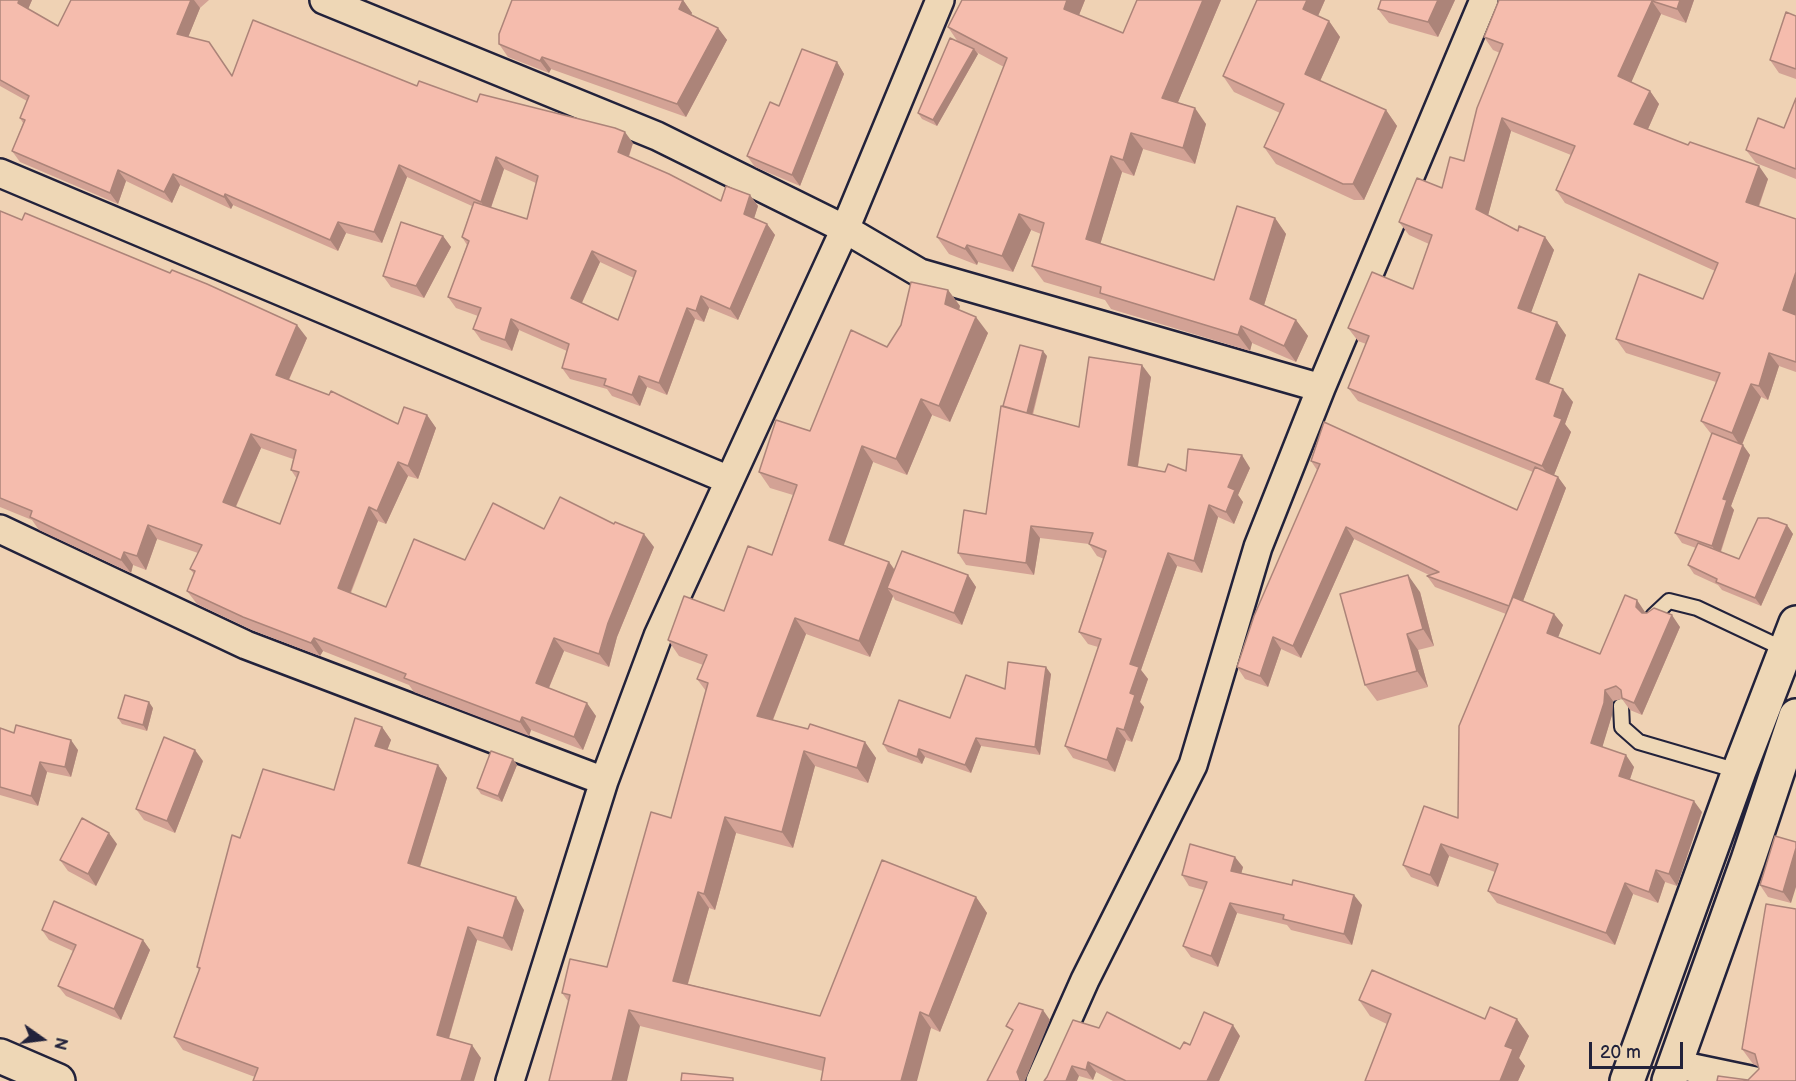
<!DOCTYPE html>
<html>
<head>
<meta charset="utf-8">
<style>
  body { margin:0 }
  #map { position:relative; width:1796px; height:1081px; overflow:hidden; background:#efd2b4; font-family:"Balsamiq Sans",sans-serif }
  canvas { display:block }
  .north { position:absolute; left:12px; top:1009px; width:60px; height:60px; -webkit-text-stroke:4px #eed7b6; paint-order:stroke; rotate:104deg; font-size:16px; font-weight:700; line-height:24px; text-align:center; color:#22223b }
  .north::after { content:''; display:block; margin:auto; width:21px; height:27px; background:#22223b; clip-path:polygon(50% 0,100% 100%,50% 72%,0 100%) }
  .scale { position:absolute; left:1589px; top:1042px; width:94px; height:27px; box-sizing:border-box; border:3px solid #22223b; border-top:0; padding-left:8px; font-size:18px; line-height:21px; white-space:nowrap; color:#22223b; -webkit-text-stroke:4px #eed7b6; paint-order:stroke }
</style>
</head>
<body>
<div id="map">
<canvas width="1796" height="1081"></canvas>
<div class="north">N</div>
<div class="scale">20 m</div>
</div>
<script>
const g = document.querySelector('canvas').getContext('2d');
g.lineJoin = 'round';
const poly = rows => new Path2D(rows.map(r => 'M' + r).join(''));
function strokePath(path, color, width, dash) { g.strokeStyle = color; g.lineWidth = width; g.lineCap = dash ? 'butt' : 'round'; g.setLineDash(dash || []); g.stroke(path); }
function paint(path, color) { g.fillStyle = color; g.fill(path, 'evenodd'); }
const service = poly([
  [1653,616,1669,601,1697,608,1786,650],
  [1621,706,1622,727,1639,742,1738,771]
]);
const minor = poly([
  [324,0,657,136,845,229,920,273,1321,388],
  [0,173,729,480],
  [0,529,246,645,604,781],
  [1674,1064,1755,1081],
  [510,1081,604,781,658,636,845,229,940,0],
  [1040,1081,1085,980,1193,765,1258,547,1321,388,1484,0]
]);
const tertiary = poly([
  [0,1056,58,1081]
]);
const trunk = poly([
  [1627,1081,1739,771,1796,623],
  [1669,1081,1748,860,1796,716]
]);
strokePath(service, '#22223b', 18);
strokePath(minor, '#22223b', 32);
strokePath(tertiary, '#22223b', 38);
strokePath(trunk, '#22223b', 38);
strokePath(service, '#eed7b6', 14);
strokePath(minor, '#eed7b6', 27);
strokePath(tertiary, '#eed7b6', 33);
strokePath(trunk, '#eed7b6', 33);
paint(poly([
  [0,0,32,0,28,9,58,26,71,0,209,0,200,8,188,37,232,76,417,86,477,102,633,143,629,157,721,201,750,195,758,206,754,218,767,224,775,235,738,320,709,308,704,322,695,319,667,395,647,387,640,406,612,396,607,389,570,379,562,368,567,351,519,330,512,351,481,340,473,329,478,316,456,308,448,297,467,245,462,237,472,206,407,177,382,243,346,233,338,251,233,205,231,209,180,185,172,203,126,181,118,204,20,162,12,151,23,123,20,118,27,101,0,86],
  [504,169,536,183,527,219,491,208],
  [600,262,634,278,618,320,582,303],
  [683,0,692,13,691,15,718,28,727,40,686,117,551,69,549,73,508,57,499,44],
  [962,0,1085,0,1079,15,1123,33,1137,0,1221,0,1178,102,1206,124,1195,164,1143,149,1134,176,1122,172,1100,244,1214,280,1275,218,1286,234,1264,305,1296,320,1308,336,1296,362,1252,343,1250,351,1111,309,1105,300,1044,282,1032,266,1041,234,1031,230,1013,272,978,262,977,265,949,254,937,237,1004,67,976,52,978,54,937,126,922,119,918,113,958,42,948,27],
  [1257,0,1325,0,1318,16,1329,21,1340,37,1320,81,1386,110,1397,126,1364,200,1354,200,1276,164,1264,147,1280,113,1234,92,1223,76],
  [1455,0,1438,37,1389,23,1378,9],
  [1499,0,1694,0,1686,23,1661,14,1631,82,1650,91,1659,104,1648,129,1768,179,1759,207,1796,219,1796,372,1779,366,1768,400,1761,397,1742,445,1750,455,1731,506,1734,510,1721,552,1739,559,1787,525,1793,534,1761,606,1722,590,1718,585,1694,574,1688,565,1696,548,1682,543,1675,533,1712,435,1701,421,1716,382,1626,353,1616,339,1703,299,1715,271,1565,203,1556,190,1571,155,1511,131,1488,215,1518,231,1545,237,1554,250,1531,312,1566,335,1549,383,1573,402,1565,424,1571,432,1554,475,1558,477,1566,488,1523,601,1554,614,1563,625,1558,637,1600,654,1645,612,1680,627,1642,715,1630,710,1622,699,1613,701,1612,715,1602,747,1634,767,1630,779,1702,812,1677,886,1665,882,1658,903,1633,894,1615,945,1497,903,1488,891,1495,872,1449,856,1438,887,1411,877,1403,865,1458,818,1506,614,1435,587,1427,576,1429,575,1354,539,1301,658,1281,649,1268,687,1245,679,1237,667,1317,470,1311,461,1517,510,1533,472,1358,401,1348,388,1366,344,1358,341,1348,328,1413,289,1429,244,1409,235,1399,222,1442,188,1464,161,1500,53,1493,50,1484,37],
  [1796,16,1796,79,1779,73,1770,60],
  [837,62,844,74,800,186,755,167,747,156],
  [1796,98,1796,179,1756,163,1746,150,1784,128],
  [0,211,307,338,289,380,398,424,427,415,436,428,418,479,408,476,386,524,378,521,351,593,386,607,465,560,544,529,654,547,617,637,609,667,564,651,549,688,596,716,583,750,531,730,529,736,414,692,409,685,323,651,320,656,252,630,197,604,187,591,194,574,190,569,198,553,157,539,146,570,133,565,131,573,39,530,32,520,0,507],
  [261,448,293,459,291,470,297,479,280,524,236,507],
  [443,236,451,247,424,298,391,287,383,276],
  [948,290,960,306,959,310,988,333,950,422,932,415,907,475,873,462,843,545,889,562,895,570,968,575,976,587,962,625,895,600,893,596,870,657,806,634,773,720,808,729,865,742,876,758,868,783,815,766,793,848,736,833,715,910,709,908,688,984,820,1016,976,897,987,913,940,1032,931,1028,823,1071,640,1026,568,1001,562,993,607,967,671,818,706,691,697,679,703,665,679,656,668,640,724,611,772,555,793,495,770,488,759,472,810,431,887,347],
  [1047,356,1033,415,1079,427,1151,377,1138,467,1165,472,1250,468,1238,495,1243,502,1234,524,1218,517,1202,573,1177,566,1141,670,1148,679,1140,702,1144,707,1132,742,1126,740,1115,772,1073,758,1065,746,1098,647,1088,644,1079,632,1104,559,1097,556,1089,544,1040,538,1034,575,966,565,958,553,986,514,1004,407],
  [1420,592,1434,646,1418,650,1428,687,1377,701,1365,685],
  [1051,674,1040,755,981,746,971,773,925,757,922,764,888,752,883,744,950,718,1005,689],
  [153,708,147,731,122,724,118,718],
  [382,727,391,740,387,750,438,765,447,778,420,867,524,910,512,951,477,940,449,1039,481,1058,255,1077,183,1050,174,1037,199,970,197,967,240,838,334,790],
  [0,728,14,733,78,750,71,777,47,772,38,806,0,795],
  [513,759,517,765,502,802,481,794,477,788],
  [203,761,175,833,144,820,136,809],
  [1796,842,1791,903,1768,897,1760,885],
  [117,844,96,886,68,871,60,860],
  [1243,867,1241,874,1362,905,1352,945,1291,930,1287,925,1237,913,1218,967,1191,957,1183,946,1204,890,1189,886,1182,875],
  [1796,909,1796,1081,1748,1080,1759,1069,1759,1067,1753,1064,1742,1049],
  [42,930,143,940,150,950,121,1020,66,996,58,986,73,951,49,940],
  [1359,1000,1485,1019,1529,1036,1519,1058,1525,1066,1518,1081,1365,1081,1387,1024,1370,1016],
  [1099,1028,1180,1049,1190,1045,1240,1036,1219,1081,1113,1081,1096,1072,1093,1080,1079,1076,1044,1081]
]), '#d3a295');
paint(poly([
  [19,0,32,0,26,14,18,3],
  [191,0,194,0,200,8,185,45,177,34],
  [683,0,692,13,688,21,679,9],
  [1067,0,1085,0,1075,25,1064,9],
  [1203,0,1221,0,1173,114,1162,98],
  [1307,0,1325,0,1314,25,1303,9],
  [1438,0,1455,0,1438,37,1428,22],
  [1680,0,1694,0,1686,23,1677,9],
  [1652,1,1661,14,1628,90,1618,76],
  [1329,21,1340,37,1316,90,1305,74],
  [718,28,727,40,686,117,677,104],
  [974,49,978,54,937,126,933,120],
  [542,57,551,69,549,73,540,61],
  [837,62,844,74,800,186,792,175],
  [1650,91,1659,104,1644,138,1634,124],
  [1195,108,1206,124,1195,164,1183,148],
  [1386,110,1397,126,1364,200,1353,184],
  [1502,118,1511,131,1486,223,1476,209],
  [625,132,633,143,626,164,618,152],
  [1131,133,1143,149,1134,176,1123,160],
  [1111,156,1122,172,1097,255,1086,239],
  [496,157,504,169,489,213,481,202],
  [399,165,407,177,382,243,374,232],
  [1759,166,1768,179,1755,216,1746,202],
  [118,170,126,181,118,204,110,193],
  [173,174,180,185,172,203,164,192],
  [225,194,233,205,231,209,224,197],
  [750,195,758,206,752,225,744,214],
  [1019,214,1031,230,1013,272,1002,256],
  [1275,218,1286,234,1261,315,1250,299],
  [338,222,346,233,338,251,330,240],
  [767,224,775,235,738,320,730,309],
  [443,236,451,247,424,298,416,286],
  [1545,237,1554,250,1528,321,1518,308],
  [967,245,978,262,977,265,965,249],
  [592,251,600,262,579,309,571,298],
  [1796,272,1796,314,1793,323,1783,310],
  [948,290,960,306,956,320,945,304],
  [701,296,709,308,704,322,696,311],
  [687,308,695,319,667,395,659,383],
  [976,317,988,333,950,422,939,406],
  [511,319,519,330,512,351,505,340],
  [1296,320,1308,336,1296,362,1284,346],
  [1557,322,1566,335,1546,392,1536,379],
  [297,325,307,338,285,388,276,375],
  [1241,326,1252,343,1250,351,1238,335],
  [1043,351,1047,356,1031,419,1027,413],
  [1769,353,1779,366,1768,400,1759,386],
  [1142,365,1151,377,1136,478,1128,465],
  [639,376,647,387,640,406,632,395],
  [1751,384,1761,397,1741,447,1732,433],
  [1563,389,1573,402,1565,424,1571,432,1552,480,1542,466,1554,416],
  [921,399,932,415,907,475,896,459],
  [427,415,436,428,418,479,408,466],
  [251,434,261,448,232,515,223,502],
  [1743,445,1750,455,1731,506,1734,510,1719,556,1712,546,1723,499],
  [862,446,873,462,840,556,829,540],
  [1242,455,1250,468,1238,495,1243,502,1234,524,1226,512,1228,487],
  [398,462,408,476,386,524,377,511],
  [1558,477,1566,488,1517,617,1509,606],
  [1209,505,1218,517,1202,573,1194,561],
  [369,507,378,521,347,601,338,588],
  [148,525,157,539,146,570,137,556],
  [1787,525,1793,534,1761,606,1755,598],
  [1031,526,1040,538,1034,575,1026,563],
  [1346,527,1354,539,1301,658,1293,646],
  [644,534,654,547,617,637,609,667,599,654,608,623],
  [124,552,133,565,131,573,121,560],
  [1168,553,1177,566,1141,670,1148,679,1140,702,1144,707,1132,742,1124,730,1130,693,1130,664],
  [889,562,900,578,887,588,893,596,870,657,859,641],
  [968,575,976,587,962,625,954,613],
  [1408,575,1420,592,1434,646,1423,629],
  [1637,600,1645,612,1644,619,1636,607],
  [1554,614,1563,625,1555,645,1547,633],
  [1672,615,1680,627,1642,715,1634,703],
  [795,618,806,634,768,732,757,716],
  [1407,634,1418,650,1428,687,1417,671],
  [1273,637,1281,649,1268,687,1260,676],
  [314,638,323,651,320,656,311,643],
  [554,638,564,651,545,697,536,683],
  [1046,667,1051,674,1040,755,1035,747],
  [1605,690,1613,701,1612,715,1600,755,1591,743],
  [149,702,153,708,147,731,143,725],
  [587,703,596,716,583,750,574,737],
  [522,717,531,730,529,736,520,722],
  [382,727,391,740,384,759,375,746],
  [1117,728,1126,740,1115,772,1107,760],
  [976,738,981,746,971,773,965,765],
  [71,740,78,750,71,777,65,767],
  [865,742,876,758,868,783,857,768],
  [919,749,925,757,922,764,917,757],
  [195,750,203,761,175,833,167,821],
  [804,751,815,766,793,848,782,832],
  [1626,755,1634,767,1627,788,1619,776],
  [513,759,517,765,502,802,498,796],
  [40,762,47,772,38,806,31,796],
  [438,765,447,778,417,876,408,863],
  [1694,801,1702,812,1677,886,1669,874],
  [725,817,736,833,715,910,704,894],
  [109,833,117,844,96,886,88,874],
  [1441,844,1449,856,1438,887,1430,875],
  [1796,848,1796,887,1791,903,1783,892],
  [1235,857,1243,867,1239,882,1231,871],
  [1656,870,1665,882,1658,903,1649,892],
  [1625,883,1633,894,1615,945,1606,933],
  [698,892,709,908,684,997,673,981],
  [1354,895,1362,905,1352,945,1344,934],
  [516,897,524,910,512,951,503,938],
  [976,897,987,913,940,1032,929,1016],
  [1230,903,1237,913,1218,967,1211,956],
  [468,927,477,940,446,1048,437,1035],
  [143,940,150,950,121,1020,114,1009],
  [629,1010,640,1026,627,1081,612,1081],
  [1043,1010,1050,1020,1025,1081,1021,1081,1017,1072],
  [920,1012,931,1028,917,1081,901,1081],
  [1517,1019,1529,1036,1519,1058,1525,1066,1518,1081,1500,1081,1505,1046],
  [1233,1025,1240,1036,1219,1081,1207,1081],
  [472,1045,481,1058,474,1081,461,1081],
  [1088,1062,1096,1072,1093,1080,1086,1070],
  [1072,1066,1079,1076,1077,1081,1066,1081]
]), '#ac8479');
const building = poly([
  [0,0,19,0,18,3,58,26,71,0,191,0,177,34,209,42,232,76,253,20,417,86,419,81,477,102,480,94,615,128,625,132,618,152,669,174,721,201,726,186,750,195,744,214,767,224,730,309,701,296,696,311,687,308,659,383,639,376,632,395,604,385,606,379,562,368,569,344,511,319,505,340,473,329,481,308,448,297,469,241,462,237,474,202,527,219,538,176,496,157,481,202,399,165,374,232,338,222,330,240,225,194,224,197,173,174,164,192,118,170,110,193,12,151,25,120,20,118,29,96,0,80,0,0],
  [592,251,636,271,618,320,571,298,592,251],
  [512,0,683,0,679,9,718,28,677,104,542,57,540,61,499,44,499,34,512,0],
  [962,0,1067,0,1064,9,1123,33,1137,0,1203,0,1162,98,1195,108,1183,148,1131,133,1123,160,1111,156,1086,239,1214,280,1237,206,1275,218,1250,299,1296,320,1284,346,1241,326,1238,335,1100,293,1101,287,1032,266,1044,223,1019,214,1002,256,967,245,965,249,937,237,1007,58,948,27,962,0],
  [1257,0,1307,0,1303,9,1329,21,1305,74,1386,110,1353,184,1343,184,1264,147,1284,104,1223,76,1257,0],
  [1381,0,1438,0,1428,22,1378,9,1381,0],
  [1499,0,1680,0,1677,9,1652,1,1618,76,1650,91,1634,124,1688,145,1690,142,1759,166,1746,202,1796,219,1796,272,1783,310,1796,315,1796,362,1769,353,1759,386,1751,384,1732,433,1701,421,1720,373,1616,339,1639,274,1703,299,1718,263,1556,190,1575,146,1502,118,1476,209,1518,231,1519,226,1545,237,1518,308,1557,322,1536,379,1563,389,1554,416,1562,419,1542,466,1348,388,1369,336,1348,328,1372,272,1413,289,1432,235,1399,222,1417,178,1442,188,1450,157,1464,161,1477,108,1503,44,1484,37,1499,0],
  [1786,12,1796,16,1796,69,1770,60,1786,12],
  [950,38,974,49,933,120,918,113,950,38],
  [802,49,837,62,792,175,747,156,770,102,779,106,802,49],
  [1796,98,1796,169,1746,150,1758,118,1784,128,1796,98],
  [0,211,22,220,25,213,170,273,172,270,207,284,297,325,276,375,329,395,331,391,398,424,404,407,427,415,408,466,398,462,377,511,369,507,338,588,386,607,414,539,465,560,493,503,544,529,560,497,614,524,615,522,644,534,608,623,599,654,554,638,536,683,587,703,574,737,522,717,520,722,404,678,406,674,314,638,311,643,243,617,187,591,195,571,190,569,202,545,148,525,137,556,124,552,121,560,30,517,32,511,0,498,0,211],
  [251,434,296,450,291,470,299,472,280,524,223,502,251,434],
  [401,222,443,236,416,286,383,276,401,222],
  [911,282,948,290,945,304,976,317,939,406,921,399,896,459,862,446,829,540,889,562,859,641,795,618,757,716,808,729,810,724,865,742,857,768,804,751,782,832,725,817,704,894,698,892,673,981,820,1016,882,860,976,897,929,1016,920,1012,901,1081,821,1081,825,1058,629,1010,612,1081,549,1081,570,995,562,993,570,959,607,967,651,812,671,818,708,683,697,679,707,655,668,640,684,596,724,611,748,546,772,555,797,485,759,472,776,420,810,431,851,330,887,347,901,325,911,282],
  [1020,345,1043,351,1027,413,1003,406,1020,345],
  [1089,357,1142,365,1128,465,1165,472,1168,464,1186,471,1188,449,1242,455,1228,487,1235,490,1226,512,1209,505,1194,561,1168,553,1130,664,1139,667,1130,693,1135,695,1124,730,1117,728,1107,760,1065,746,1101,639,1079,632,1106,551,1089,544,1093,533,1031,526,1026,563,958,553,964,510,986,514,1001,406,1079,427,1089,357],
  [1324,422,1517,510,1535,467,1558,477,1509,606,1427,576,1439,572,1346,527,1293,646,1273,637,1260,676,1237,667,1254,616,1320,464,1311,461,1324,422],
  [1712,433,1743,445,1723,499,1727,500,1712,546,1675,533,1712,433],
  [1758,518,1768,518,1787,525,1755,598,1716,582,1717,579,1688,565,1698,543,1739,559,1758,518],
  [902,551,968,575,954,613,887,588,902,551],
  [1408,575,1423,629,1407,634,1417,671,1365,685,1340,594,1408,575],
  [1625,595,1637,600,1636,607,1642,613,1647,613,1654,608,1672,615,1634,703,1622,698,1621,690,1616,686,1605,690,1604,703,1591,743,1626,755,1619,776,1694,801,1669,874,1656,870,1649,892,1625,883,1606,933,1488,891,1498,864,1441,844,1430,875,1403,865,1424,806,1458,818,1459,726,1513,597,1554,614,1547,633,1600,654,1625,595],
  [1008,662,1046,667,1035,747,976,738,965,765,919,749,917,757,883,744,899,700,950,718,966,675,1005,689,1008,662],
  [125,695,149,702,143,725,118,718,125,695],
  [355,718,382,727,375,746,438,765,408,863,516,897,503,938,468,927,437,1035,472,1045,461,1081,253,1081,258,1068,174,1037,200,968,197,967,232,835,240,838,263,769,334,790,355,718],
  [16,725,71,740,65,767,40,762,31,796,0,787,0,728,14,733,16,725],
  [164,737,195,750,167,821,136,809,164,737],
  [491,751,513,759,498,796,477,788,491,751],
  [82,818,109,833,88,874,60,860,82,818],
  [1775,836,1796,842,1796,848,1783,892,1760,885,1775,836],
  [1190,844,1235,857,1231,871,1292,885,1293,880,1354,895,1344,934,1283,919,1284,915,1230,903,1211,956,1183,946,1207,882,1182,875,1190,844],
  [54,901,143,940,114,1009,58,986,76,945,42,930,54,901],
  [1766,904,1796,909,1796,1081,1717,1081,1718,1076,1748,1080,1759,1069,1755,1054,1742,1049,1766,904],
  [1372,970,1485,1019,1490,1007,1517,1019,1505,1046,1513,1049,1500,1081,1365,1081,1391,1014,1359,1000,1372,970],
  [1019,1003,1043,1010,1017,1072,1020,1080,1022,1081,987,1081,1013,1030,1006,1026,1019,1003],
  [1107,1012,1180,1049,1184,1042,1190,1045,1204,1012,1233,1025,1207,1081,1126,1081,1088,1062,1086,1070,1072,1066,1066,1081,1044,1081,1047,1077,1073,1020,1099,1028,1107,1012],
  [682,1073,733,1078,733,1081,681,1081,682,1073]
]);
paint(building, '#f5bcad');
strokePath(building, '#ac8479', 1.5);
</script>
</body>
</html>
